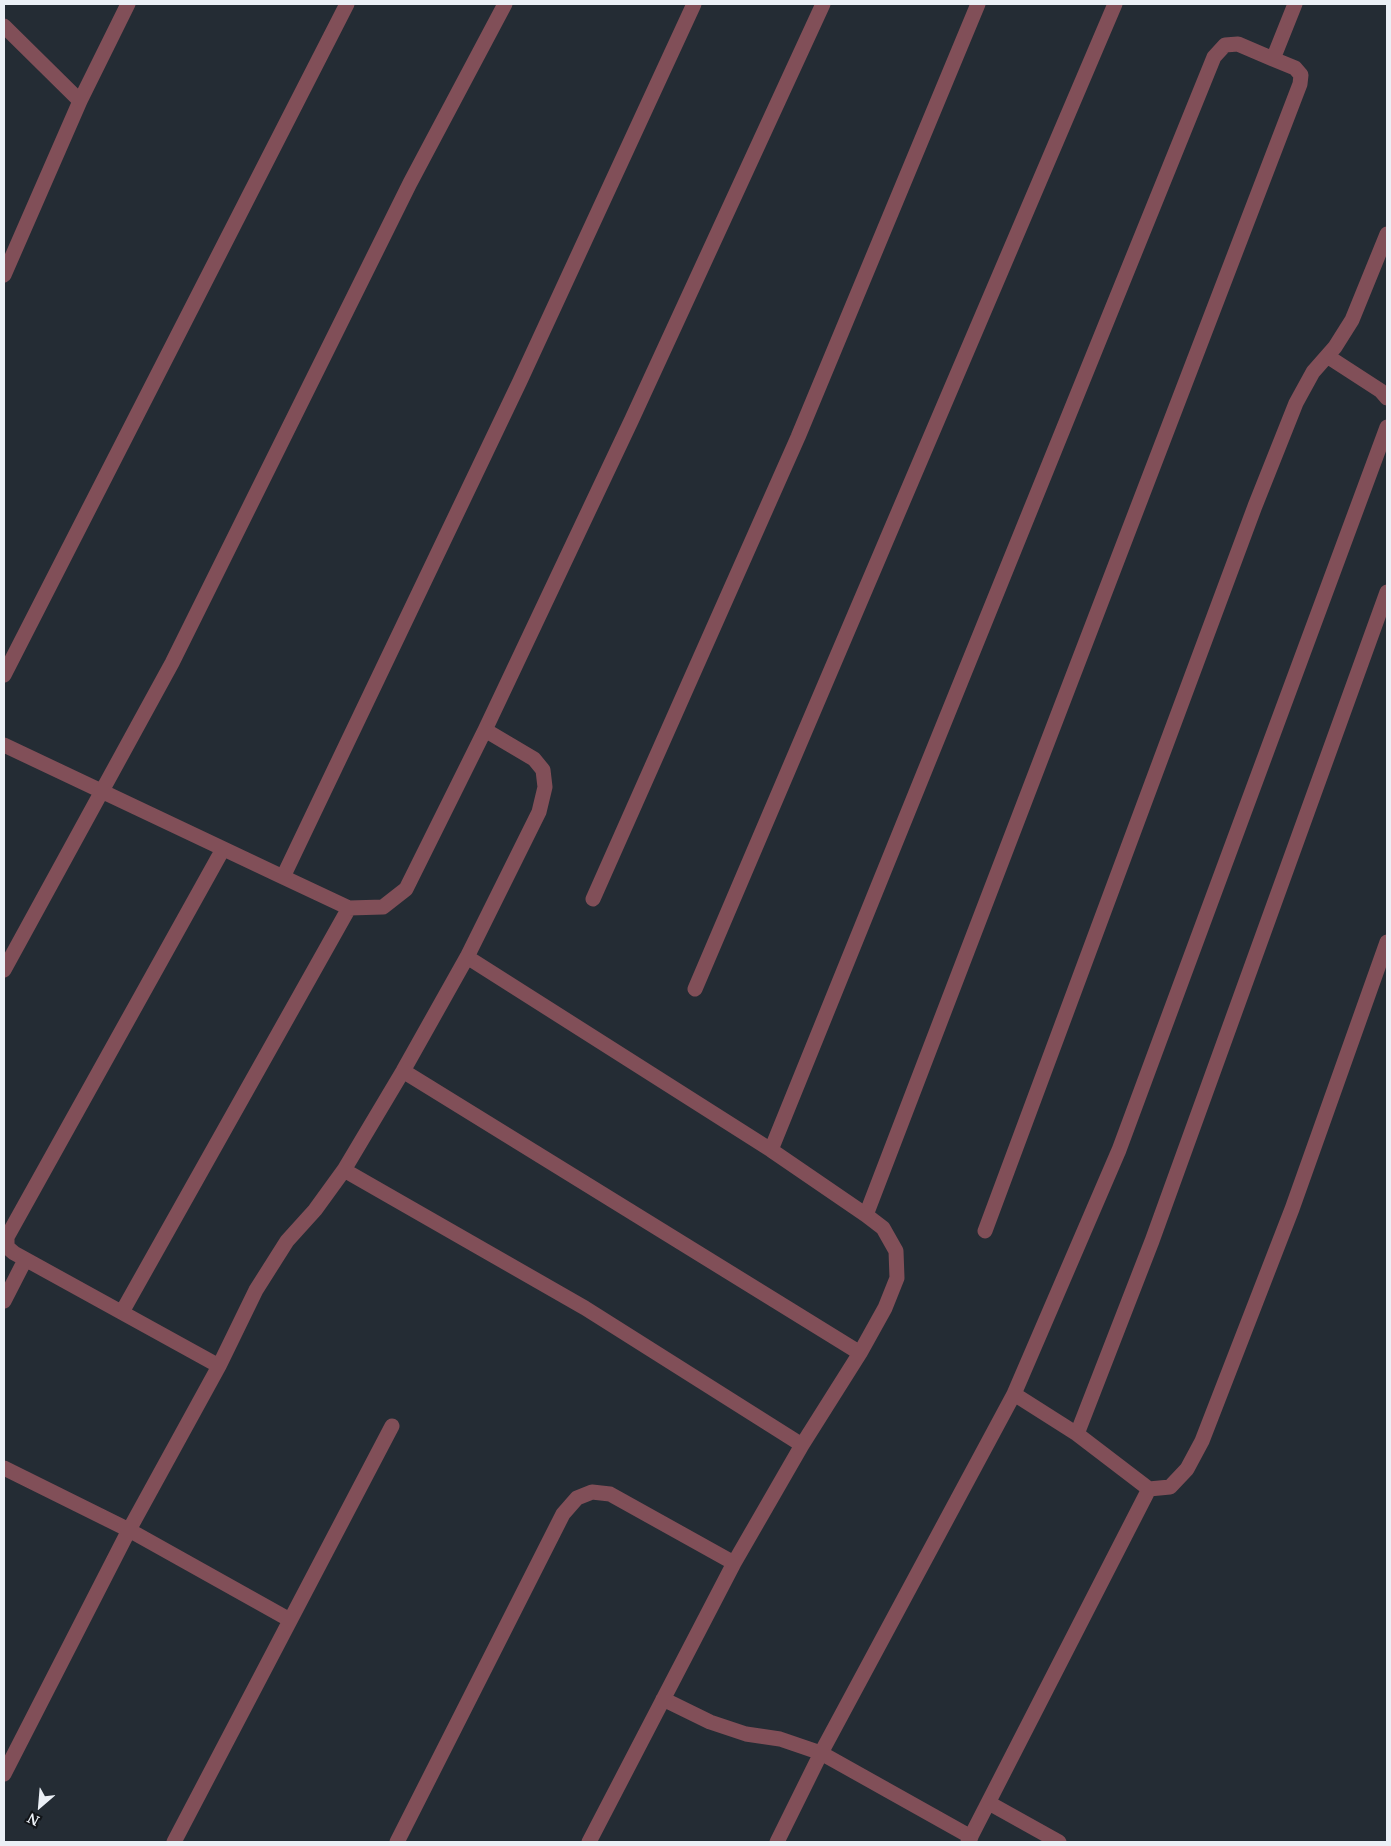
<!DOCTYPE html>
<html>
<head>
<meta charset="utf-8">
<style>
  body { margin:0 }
  #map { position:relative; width:1391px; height:1846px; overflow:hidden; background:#242c34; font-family:"Noto Serif",serif }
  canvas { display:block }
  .frame { position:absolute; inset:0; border:5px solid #ebf0f6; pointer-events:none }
  .north { position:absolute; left:15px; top:1781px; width:50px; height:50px; -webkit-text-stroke:4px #111418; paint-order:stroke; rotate:207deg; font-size:14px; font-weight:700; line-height:20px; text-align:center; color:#ebf0f6 }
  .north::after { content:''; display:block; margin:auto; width:18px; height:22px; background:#ebf0f6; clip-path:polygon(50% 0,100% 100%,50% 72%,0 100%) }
</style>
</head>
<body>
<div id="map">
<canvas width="1391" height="1846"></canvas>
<div class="frame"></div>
<div class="north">N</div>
</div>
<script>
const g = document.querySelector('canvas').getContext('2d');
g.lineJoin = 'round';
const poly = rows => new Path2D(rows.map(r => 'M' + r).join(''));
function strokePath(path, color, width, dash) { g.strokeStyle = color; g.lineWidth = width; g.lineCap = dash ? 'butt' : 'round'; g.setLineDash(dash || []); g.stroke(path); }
strokePath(poly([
  [4,26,80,101],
  [4,275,80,101,128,4],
  [1327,356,1381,391,1387,398],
  [4,675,347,4],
  [4,745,283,877,520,381,694,4],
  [283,877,349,908,383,907,406,889,485,730,632,419,823,4],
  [593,899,798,437,978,4],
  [467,957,771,1150,866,1215,883,1228,896,1251,897,1278,885,1308,860,1353,802,1445,734,1563,589,1842],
  [4,970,172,663,410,183,505,4],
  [695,989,1115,4],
  [403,1071,860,1353],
  [771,1150,1214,57,1225,45,1238,44,1273,59],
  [344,1170,585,1308,802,1445],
  [866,1215,1300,84,1301,75,1295,68,1273,59,1295,4],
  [985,1231,1255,506,1296,403,1313,372,1335,347,1352,320,1387,234],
  [4,1301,25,1260],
  [122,1312,349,908],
  [219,1366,256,1290,287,1241,315,1210,344,1170,403,1071,467,957,539,812,545,787,543,770,534,759,485,730],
  [1014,1394,1119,1150,1387,427],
  [1077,1434,1152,1241,1387,592],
  [4,1468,129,1530,290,1620],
  [663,1699,710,1722,746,1734,780,1739,821,1753,971,1837],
  [4,1774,129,1530,219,1366,14,1253,7,1247,7,1237,223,849],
  [989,1803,1059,1842],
  [174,1842,392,1426],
  [397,1842,563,1514,577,1498,592,1492,610,1494,734,1563],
  [777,1842,821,1753,1014,1394,1077,1434,1149,1489],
  [968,1842,1149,1489,1170,1487,1187,1469,1202,1441,1292,1209,1387,942]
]), '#814f58', 15);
</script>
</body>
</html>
